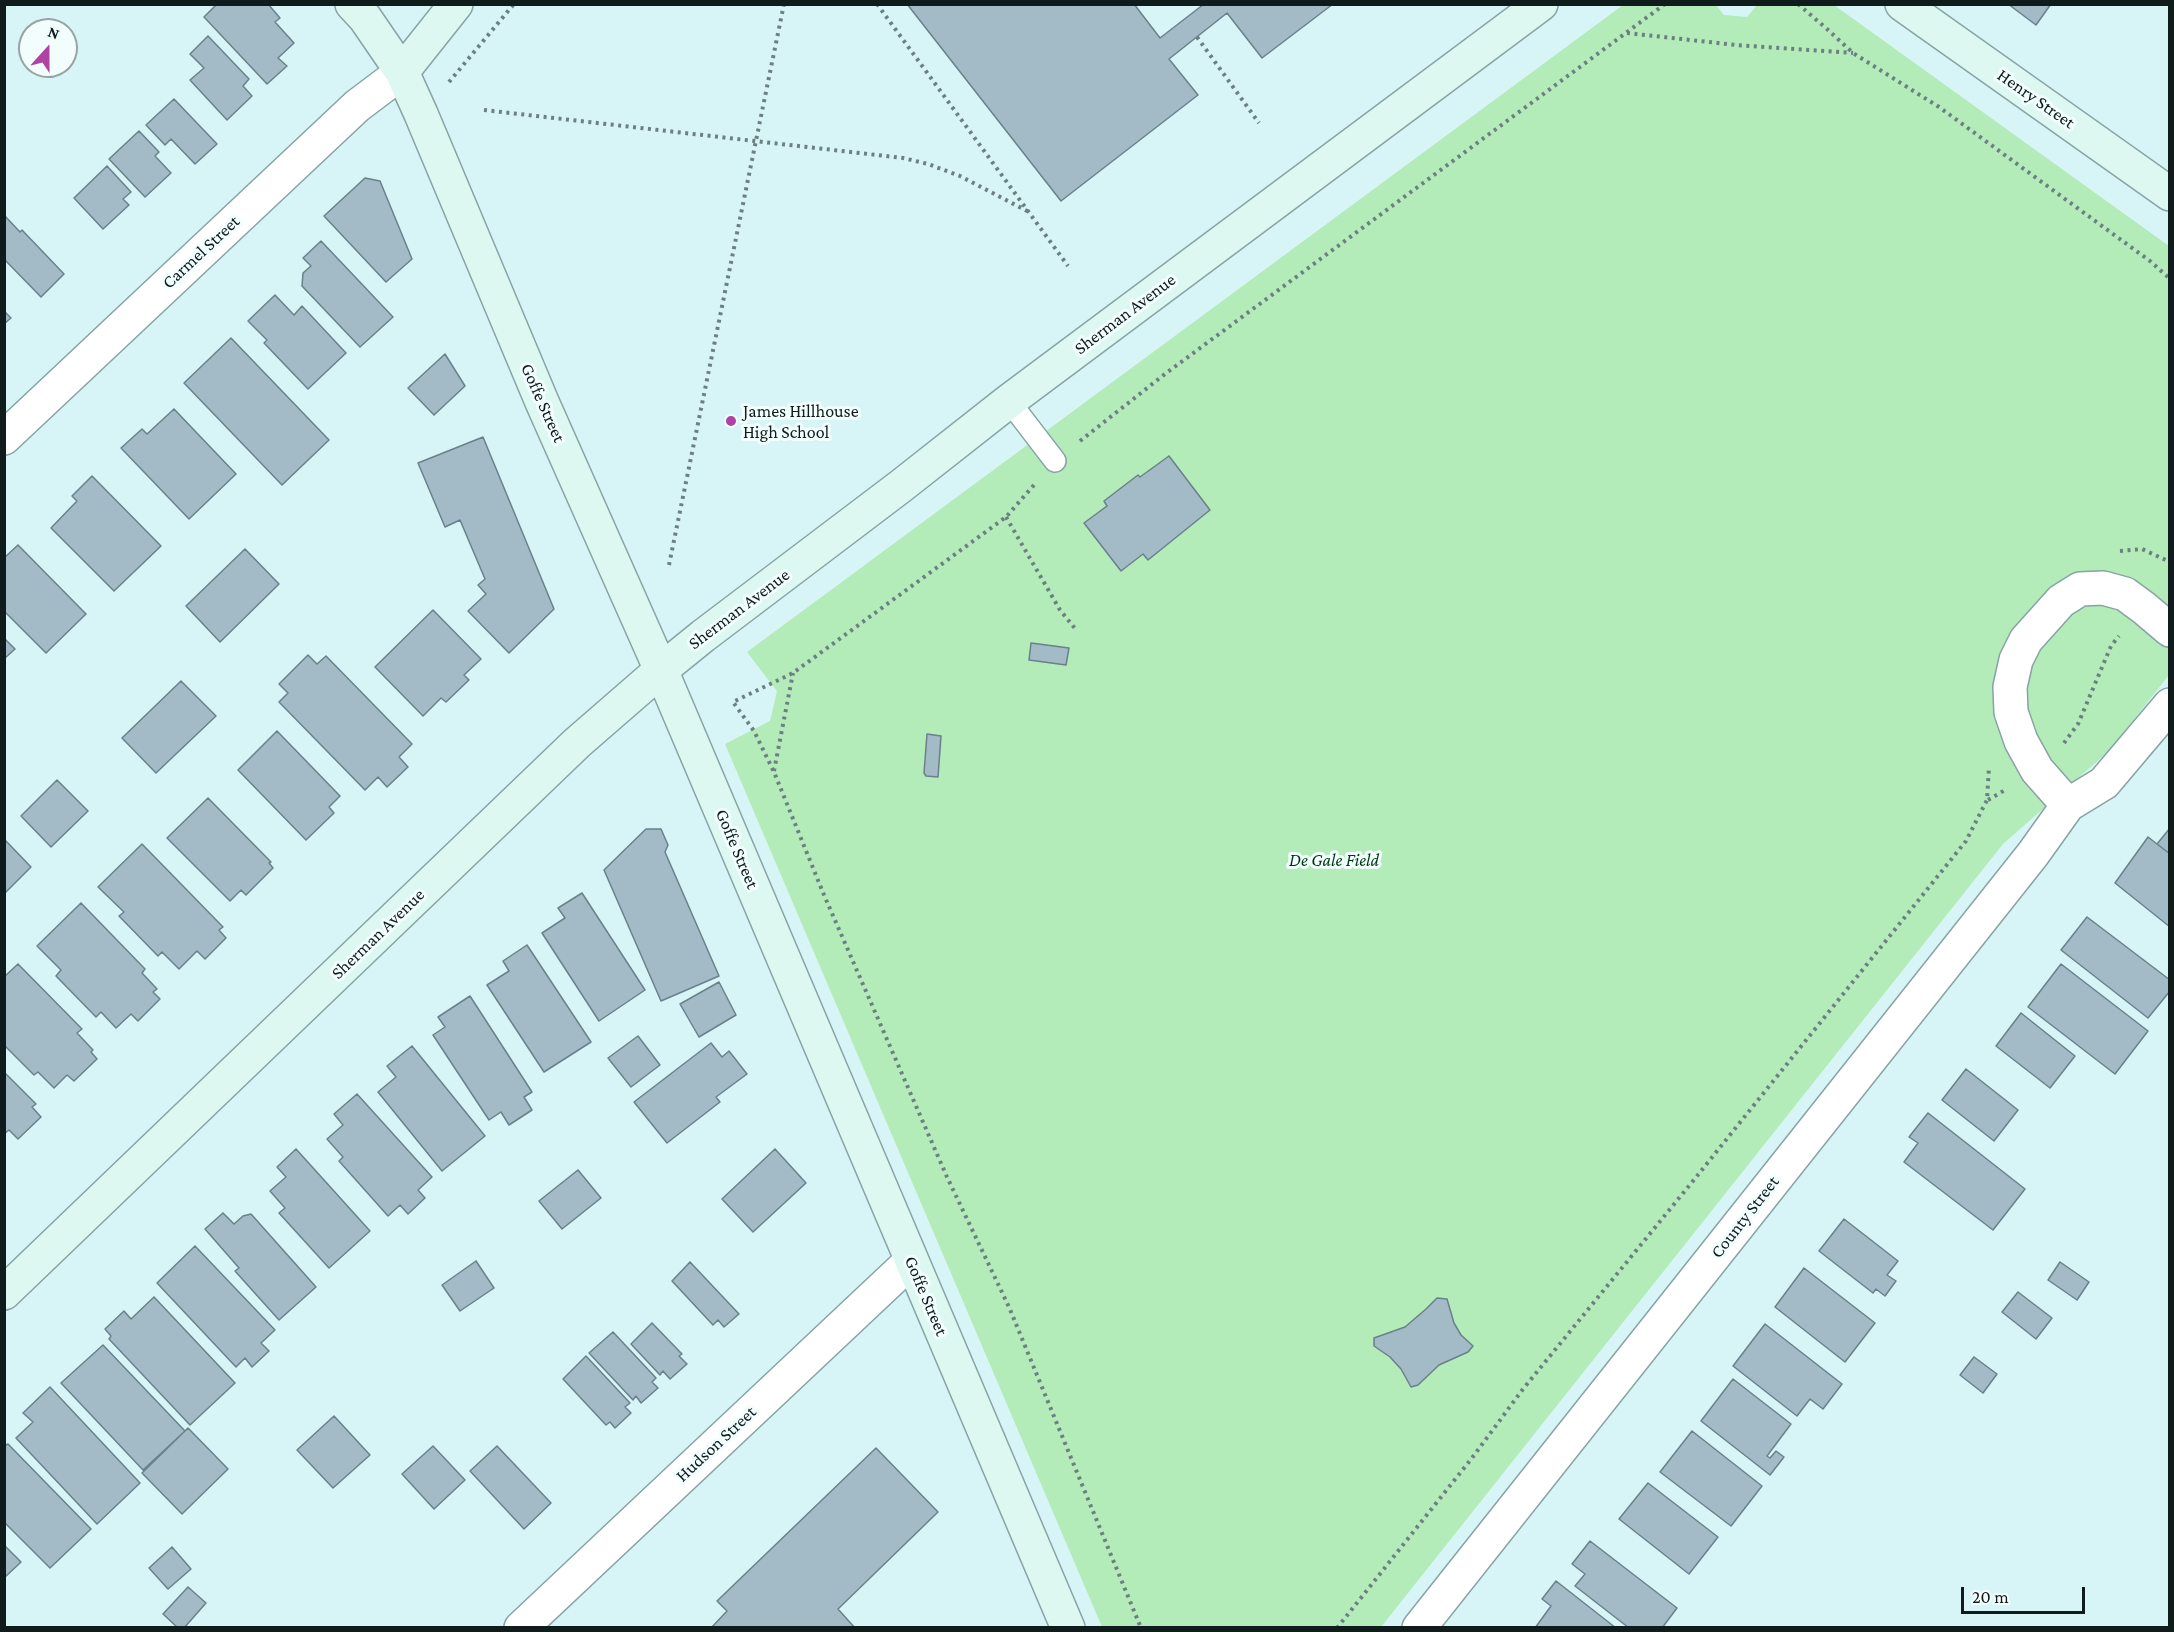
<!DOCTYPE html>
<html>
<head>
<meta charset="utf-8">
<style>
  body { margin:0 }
  #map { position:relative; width:2174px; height:1632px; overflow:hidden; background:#d7f5f6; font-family:"Crimson Pro",serif }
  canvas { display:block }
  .frame { position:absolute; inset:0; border:6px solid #101b1c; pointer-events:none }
  .north { position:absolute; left:18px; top:18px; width:60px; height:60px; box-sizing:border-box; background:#f2fefe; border:2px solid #98a3a4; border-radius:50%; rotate:21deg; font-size:16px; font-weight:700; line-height:24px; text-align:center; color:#101b1c }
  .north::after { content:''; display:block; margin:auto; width:21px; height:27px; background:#ae43a3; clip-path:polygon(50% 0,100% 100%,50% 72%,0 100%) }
  .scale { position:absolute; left:1961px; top:1587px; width:124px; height:27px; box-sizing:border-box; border:3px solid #101b1c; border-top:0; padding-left:8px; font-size:18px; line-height:21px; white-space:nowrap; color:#101b1c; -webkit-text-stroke:4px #f2fefe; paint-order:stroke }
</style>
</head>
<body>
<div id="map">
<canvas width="2174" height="1632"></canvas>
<div class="frame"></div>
<div class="north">N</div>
<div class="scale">20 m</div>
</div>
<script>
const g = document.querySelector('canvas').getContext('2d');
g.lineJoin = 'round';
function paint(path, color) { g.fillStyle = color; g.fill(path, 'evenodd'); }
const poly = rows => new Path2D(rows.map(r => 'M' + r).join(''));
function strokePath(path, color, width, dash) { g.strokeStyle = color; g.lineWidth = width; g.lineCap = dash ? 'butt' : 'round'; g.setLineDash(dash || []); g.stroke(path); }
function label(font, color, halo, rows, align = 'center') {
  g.font = font + ' "Crimson Pro",serif'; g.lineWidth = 6; g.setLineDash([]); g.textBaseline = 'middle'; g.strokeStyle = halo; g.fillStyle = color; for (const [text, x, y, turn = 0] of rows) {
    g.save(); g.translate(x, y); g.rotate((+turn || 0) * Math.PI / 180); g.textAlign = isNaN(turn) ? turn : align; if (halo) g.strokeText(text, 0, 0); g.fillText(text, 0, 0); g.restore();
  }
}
paint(poly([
  [1623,5,1716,5,1724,15,1747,17,1757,5,1834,5,2169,246,2169,675,2109,751,2003,844,1381,1627,1102,1627,725,744,770,721,777,691,747,652]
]), '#b3ecb8');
const building = poly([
  [217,4,268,4,280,18,275,22,294,43,278,58,287,66,267,84,204,17,217,4],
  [907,4,1134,4,1160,38,1204,4,1333,4,1262,58,1227,13,1169,59,1198,95,1061,201,907,4],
  [2008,4,2051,4,2036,25,2008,4],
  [208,36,249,79,243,86,252,96,227,120,190,80,204,68,190,54,208,36],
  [174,99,217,144,195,164,171,139,165,145,146,125,174,99],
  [139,131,159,152,155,156,171,173,145,197,109,159,139,131],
  [107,166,131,192,123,199,129,205,103,229,74,198,107,166],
  [365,178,380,181,412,259,386,282,324,216,365,178],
  [4,215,20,232,22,230,64,274,41,297,4,259,4,215],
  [321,241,393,317,360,347,302,286,303,273,311,266,303,258,321,241],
  [275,295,294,315,302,306,346,353,308,389,264,343,267,340,248,321,275,295],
  [4,311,11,318,4,324,4,311],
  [231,338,329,440,282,485,184,383,231,338],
  [445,354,465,386,434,415,408,388,445,354],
  [174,409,236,474,189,519,121,448,142,429,147,434,174,409],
  [483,437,554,609,509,653,468,611,486,594,478,585,485,579,460,520,445,527,418,463,483,437],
  [1169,456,1210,510,1148,560,1143,554,1121,571,1084,523,1107,506,1104,501,1138,475,1140,477,1169,456],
  [92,476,161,546,114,591,51,528,77,501,72,496,92,476],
  [18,545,86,614,46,653,4,611,4,558,18,545],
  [245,549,279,584,220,642,186,606,245,549],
  [433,610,481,659,464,675,469,680,446,702,441,698,423,716,375,667,433,610],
  [4,638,15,649,4,659,4,638],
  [1031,643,1069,648,1066,665,1029,660,1031,643],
  [308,655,317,664,326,656,412,744,399,757,408,767,387,787,378,777,365,790,279,702,288,693,279,684,308,655],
  [181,681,216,716,156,773,122,738,181,681],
  [277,731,340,796,329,807,334,813,306,840,238,770,277,731],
  [927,734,941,736,938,777,926,776,924,773,927,734],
  [57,780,88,811,51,847,21,816,57,780],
  [208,798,271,862,269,863,273,868,246,895,241,890,230,901,167,838,208,798],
  [2170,828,2170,854,2157,844,2170,828],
  [646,829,661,829,668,845,665,852,719,976,661,1001,604,870,646,829],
  [2148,837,2170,854,2170,927,2115,883,2148,837],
  [6,841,31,867,4,894,4,842,6,841],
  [142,844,223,927,219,930,226,938,205,959,197,951,179,969,162,952,158,956,119,916,124,912,98,887,142,844],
  [582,893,645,990,599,1021,542,933,565,918,558,908,582,893],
  [81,903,145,969,142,973,157,989,153,992,160,999,138,1021,131,1014,116,1028,101,1012,96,1017,56,976,61,970,37,946,81,903],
  [2087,917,2170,980,2170,991,2148,1018,2061,950,2087,917],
  [527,945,591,1042,544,1072,487,985,509,971,503,961,527,945],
  [18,964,82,1029,77,1033,93,1050,91,1052,97,1059,74,1081,67,1075,54,1088,38,1072,34,1075,4,1045,4,977,18,964],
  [2061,964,2148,1031,2115,1074,2028,1007,2061,964],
  [719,982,736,1015,699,1037,680,1004,719,982],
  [470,996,532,1092,524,1097,532,1110,509,1125,501,1112,489,1120,433,1035,445,1027,438,1017,470,996],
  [2021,1013,2075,1056,2050,1088,1996,1046,2021,1013],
  [638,1036,660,1065,631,1087,608,1058,638,1036],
  [711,1043,722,1057,729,1051,747,1074,716,1097,720,1102,667,1143,634,1102,711,1043],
  [412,1046,485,1136,442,1171,378,1092,396,1077,387,1066,412,1046],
  [1966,1069,2018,1110,1994,1141,1942,1100,1966,1069],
  [4,1072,36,1104,32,1107,41,1117,18,1139,9,1130,4,1134,4,1072],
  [357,1094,432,1177,418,1190,425,1198,408,1214,400,1205,388,1216,339,1161,343,1157,327,1139,343,1125,334,1114,357,1094],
  [1928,1113,2025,1189,1993,1230,1904,1162,1918,1143,1909,1137,1928,1113],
  [296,1149,370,1231,329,1268,279,1213,285,1208,270,1191,286,1177,277,1167,296,1149],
  [775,1149,806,1183,753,1232,722,1199,775,1149],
  [578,1170,601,1198,562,1229,539,1201,578,1170],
  [223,1213,234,1224,243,1216,251,1214,316,1287,279,1320,235,1271,239,1268,205,1229,223,1213],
  [1844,1219,1898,1261,1887,1275,1896,1281,1885,1296,1876,1289,1873,1293,1819,1251,1844,1219],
  [195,1246,275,1330,261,1343,269,1351,252,1367,245,1358,236,1367,157,1283,195,1246],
  [476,1261,494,1288,460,1311,442,1285,476,1261],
  [690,1262,739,1314,724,1327,718,1320,713,1325,672,1281,690,1262],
  [2060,1262,2089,1282,2077,1300,2048,1280,2060,1262],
  [1804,1268,1875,1323,1845,1362,1775,1307,1804,1268],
  [2018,1292,2052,1318,2036,1339,2002,1312,2018,1292],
  [154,1297,235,1383,190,1425,109,1339,111,1336,105,1329,124,1311,131,1319,154,1297],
  [1437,1298,1447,1299,1454,1323,1461,1335,1473,1346,1468,1352,1439,1365,1418,1385,1411,1387,1401,1369,1390,1357,1374,1346,1374,1338,1405,1327,1426,1309,1437,1298],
  [652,1323,682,1354,679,1356,687,1364,670,1379,663,1371,660,1375,631,1344,652,1323],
  [1765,1324,1842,1384,1823,1409,1810,1399,1797,1416,1733,1366,1765,1324],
  [613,1332,656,1378,652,1382,658,1388,641,1403,636,1396,633,1400,589,1353,613,1332],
  [103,1345,185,1431,143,1470,61,1383,103,1345],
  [586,1356,630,1403,625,1407,631,1413,615,1428,610,1422,606,1425,563,1379,586,1356],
  [1974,1357,1997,1374,1983,1393,1960,1375,1974,1357],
  [1733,1379,1791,1424,1767,1456,1770,1458,1776,1451,1784,1457,1770,1475,1701,1421,1733,1379],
  [50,1387,140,1483,97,1524,16,1438,33,1422,23,1413,50,1387],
  [334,1416,370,1455,333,1488,297,1450,334,1416],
  [188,1428,228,1469,182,1514,142,1473,188,1428],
  [1692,1431,1762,1486,1731,1526,1660,1472,1692,1431],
  [4,1444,6,1445,8,1444,91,1529,50,1568,4,1522,4,1444],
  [433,1446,465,1480,434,1509,402,1474,433,1446],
  [497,1446,551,1503,524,1529,470,1471,497,1446],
  [876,1448,938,1512,838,1609,855,1628,711,1628,727,1611,717,1601,876,1448],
  [1648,1483,1718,1537,1689,1574,1619,1519,1648,1483],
  [1590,1541,1677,1608,1662,1628,1629,1628,1575,1586,1585,1574,1572,1564,1590,1541],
  [4,1545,21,1562,4,1578,4,1545],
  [172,1547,191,1569,168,1589,149,1568,172,1547],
  [1556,1581,1616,1628,1535,1628,1551,1606,1542,1599,1556,1581],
  [188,1587,206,1603,184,1628,178,1628,163,1614,188,1587]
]);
paint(building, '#a2bbc6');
strokePath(building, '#69818b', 1.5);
const lane = poly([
  [1009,401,1055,461]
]);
const street = poly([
  [4,438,357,106,402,72],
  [2068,805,2037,770,2021,741,2011,712,2010,687,2016,660,2026,640,2061,601,2080,589,2103,588,2125,594,2144,608,2170,630],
  [521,1628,911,1261],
  [1419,1628,2033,854,2068,805,2104,783,2170,705]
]);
const secondary = poly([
  [352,4,365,18,402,72,421,114,542,402,661,670,1068,1628],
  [1902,4,2170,194],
  [402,72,456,4],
  [4,1293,577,743,661,670,703,636,901,486,1009,401,1541,4]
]);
strokePath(lane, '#87a3a5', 24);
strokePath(street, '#87a3a5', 36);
strokePath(secondary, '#87a3a5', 36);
strokePath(poly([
  [877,4,1068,266],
  [1798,4,1827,29,1853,53,1939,107,2150,261,2170,279],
  [1627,33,1736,45,1853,53],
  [1197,37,1259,123],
  [449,82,514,4],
  [484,110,903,158,928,164,960,176,1029,212],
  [1080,441,1165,374,1665,4],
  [1034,485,1006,517,793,673,733,702,754,731,774,772,824,895,947,1177,1009,1307,1141,1628],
  [1006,517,1060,610,1077,631],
  [2120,551,2142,549,2170,562],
  [669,565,784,4],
  [2064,743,2078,724,2111,646,2119,636],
  [774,771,793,673],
  [1988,800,2005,790],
  [1337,1628,1472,1458,1523,1389,1693,1181,1966,841,1987,800,1989,767]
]), '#6d8081', 4, [3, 4.5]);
strokePath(lane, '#fff', 21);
strokePath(street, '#fff', 33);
strokePath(secondary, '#ddf8f0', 33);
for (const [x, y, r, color] of [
  [731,421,6,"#ae43a3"]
]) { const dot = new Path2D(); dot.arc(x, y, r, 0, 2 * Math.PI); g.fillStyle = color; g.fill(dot); strokePath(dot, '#f2fefe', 2); }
label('18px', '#101b1c', '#f2fefe', [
  ["Henry Street",2036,99,35],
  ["Carmel Street",201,252,-43],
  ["Sherman Avenue",1125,314,-37],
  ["Goffe Street",543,403,66],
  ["Sherman Avenue",739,609,-37],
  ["Goffe Street",737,849,67],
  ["Sherman Avenue",378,934,-44],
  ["County Street",1745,1217,-52],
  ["Goffe Street",926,1296,67],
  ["Hudson Street",716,1444,-43]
]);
label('18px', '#101b1c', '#f2fefe', [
  ["James Hillhouse",743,411],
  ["High School",743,432]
], 'left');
label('italic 18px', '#00380f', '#f2fefe', [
  ["De Gale Field",1334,860]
]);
</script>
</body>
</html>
